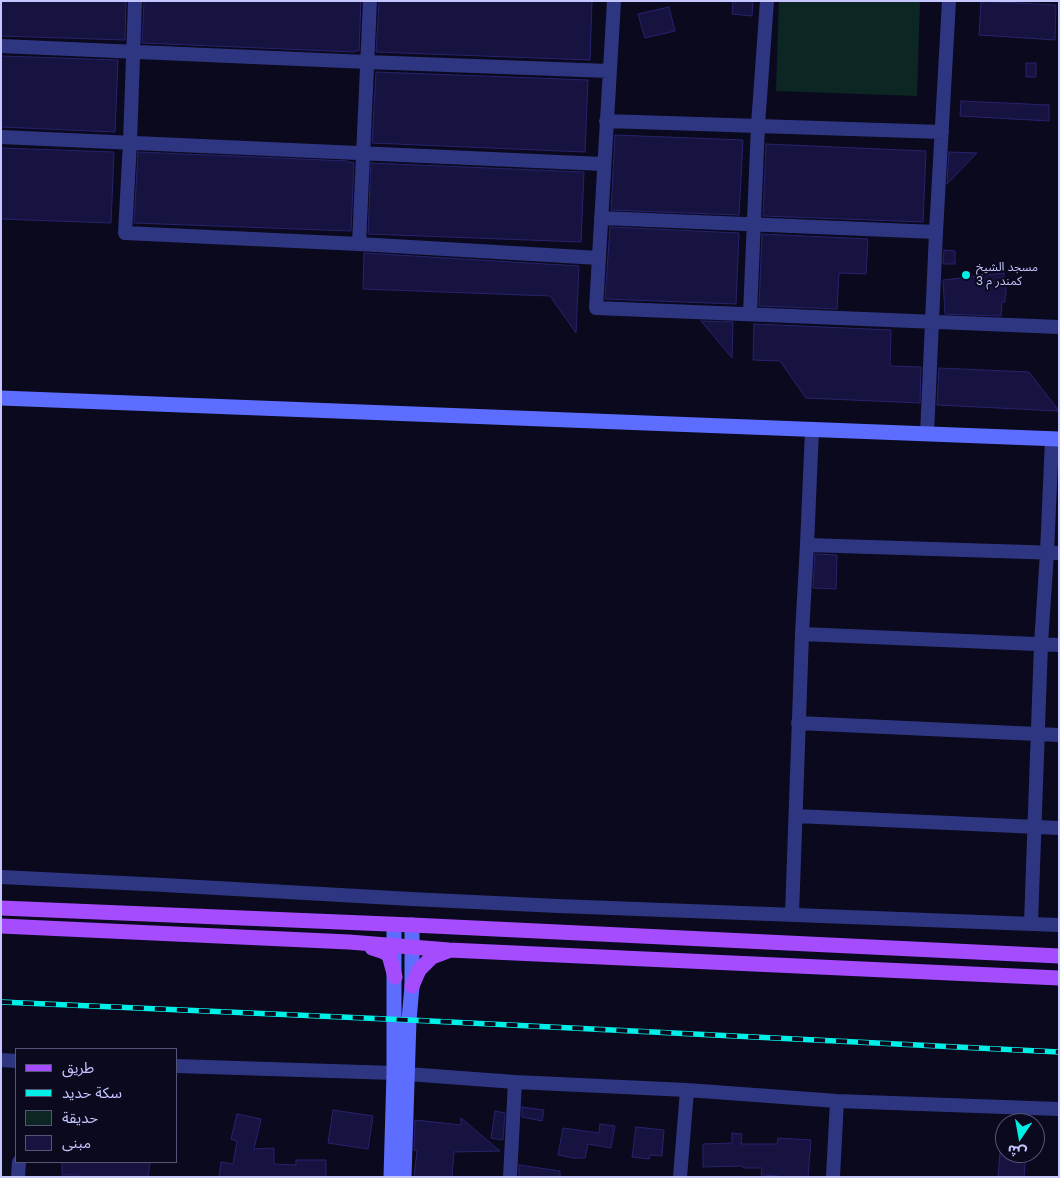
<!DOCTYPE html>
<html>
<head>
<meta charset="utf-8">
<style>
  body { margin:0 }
  #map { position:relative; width:1060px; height:1178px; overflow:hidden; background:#0a091d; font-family:Poppins,"Noto Sans Arabic",sans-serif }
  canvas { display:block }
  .frame { position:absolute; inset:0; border:2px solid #c5c6ff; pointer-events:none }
  .legend { position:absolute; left:15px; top:1048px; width:162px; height:115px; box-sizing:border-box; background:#0a091d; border:1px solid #557; margin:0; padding:6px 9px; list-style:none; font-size:15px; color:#c5c6ff }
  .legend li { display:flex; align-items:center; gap:10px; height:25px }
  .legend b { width:25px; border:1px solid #557 }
  .north { position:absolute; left:995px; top:1113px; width:50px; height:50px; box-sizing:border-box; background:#0a091d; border:1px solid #557; border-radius:50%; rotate:192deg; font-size:14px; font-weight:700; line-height:20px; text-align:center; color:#c5c6ff }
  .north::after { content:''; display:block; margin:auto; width:18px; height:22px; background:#00f0e8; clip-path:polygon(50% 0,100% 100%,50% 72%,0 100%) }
</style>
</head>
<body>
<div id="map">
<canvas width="1060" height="1178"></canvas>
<div class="frame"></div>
<ul class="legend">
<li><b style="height:6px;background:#a54cff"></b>طريق</li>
<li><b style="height:6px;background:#00f0e8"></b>سكة حديد</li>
<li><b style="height:14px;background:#0c2723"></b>حديقة</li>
<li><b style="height:14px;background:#161340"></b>مبنى</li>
</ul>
<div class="north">ش</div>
</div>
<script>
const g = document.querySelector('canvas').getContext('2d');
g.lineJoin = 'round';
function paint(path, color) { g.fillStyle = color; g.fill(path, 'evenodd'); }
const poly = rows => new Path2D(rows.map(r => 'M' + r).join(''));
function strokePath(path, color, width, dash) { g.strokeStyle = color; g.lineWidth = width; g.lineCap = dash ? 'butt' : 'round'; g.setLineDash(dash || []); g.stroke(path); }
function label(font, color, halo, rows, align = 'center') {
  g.font = font + ' Poppins,"Noto Sans Arabic",sans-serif'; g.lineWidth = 4; g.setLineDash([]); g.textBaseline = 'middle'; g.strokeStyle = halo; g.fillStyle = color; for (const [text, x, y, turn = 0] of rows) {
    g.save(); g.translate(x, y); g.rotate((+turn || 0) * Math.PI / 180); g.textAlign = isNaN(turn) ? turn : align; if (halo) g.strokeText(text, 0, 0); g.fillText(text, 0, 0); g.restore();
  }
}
paint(poly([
  [779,1,920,1,917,96,776,91]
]), '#0c2723');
const building = poly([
  [1,1,126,1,125,40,1,36,1,1],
  [144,1,361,1,359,51,354,51,354,52,142,43,144,1],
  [379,1,592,1,590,60,376,52,379,1],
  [733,1,753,1,752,16,732,14,733,1],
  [981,1,1056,5,1055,40,979,35,981,1],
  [669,7,675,31,645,38,638,14,669,7],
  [1,56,118,60,115,132,1,127,1,56],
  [1026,63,1036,63,1036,77,1026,77,1026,63],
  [376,72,588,80,585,152,372,143,376,72],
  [961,101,1049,105,1049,121,960,116,961,101],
  [615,135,743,140,739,215,611,210,615,135],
  [766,144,926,151,923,222,763,216,766,144],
  [1,148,114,152,111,223,1,219,1,148],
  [138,152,348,161,348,162,354,163,351,231,134,223,138,152],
  [949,152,977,153,947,184,949,152],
  [371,163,584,172,581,242,368,234,371,163],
  [610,227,739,233,736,304,605,299,610,227],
  [762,234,868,239,866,274,839,273,837,309,759,306,762,234],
  [944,250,955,251,955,264,943,264,944,250],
  [364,253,579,266,576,333,550,296,363,289,364,253],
  [1004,273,1004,284,1006,284,1006,295,1005,295,1005,302,1002,302,1001,316,945,314,943,280,1004,273],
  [701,321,733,322,732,358,701,321],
  [754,324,891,330,890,366,921,367,920,403,806,398,780,361,753,360,754,324],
  [939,368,1029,372,1059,411,937,405,939,368],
  [815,554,837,555,836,589,813,588,815,554],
  [522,1107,544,1110,542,1121,522,1117,522,1107],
  [333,1110,373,1116,368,1149,328,1143,333,1110],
  [495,1111,505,1113,503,1140,491,1138,495,1111],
  [237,1114,261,1119,254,1149,274,1148,274,1164,296,1165,296,1160,326,1160,326,1177,219,1177,221,1162,233,1164,237,1141,231,1139,237,1114],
  [461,1118,500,1151,454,1152,452,1177,414,1177,417,1151,414,1150,415,1120,461,1125,461,1118],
  [600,1124,615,1126,611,1148,588,1144,585,1158,573,1158,558,1155,563,1128,599,1133,600,1124],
  [636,1127,664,1130,662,1156,650,1155,649,1159,632,1157,636,1127],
  [732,1133,742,1134,741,1144,777,1144,778,1138,811,1140,808,1177,778,1177,778,1176,761,1175,762,1168,743,1168,743,1166,703,1167,703,1144,732,1143,732,1133],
  [1000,1153,1026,1153,1024,1177,998,1177,1000,1153],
  [62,1162,150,1162,148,1177,78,1177,78,1175,62,1175,62,1162],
  [519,1165,560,1171,560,1177,519,1177,519,1165]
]);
paint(building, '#161340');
strokePath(building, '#28236e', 1);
strokePath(poly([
  [135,1,130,142,125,233,359,244,599,258],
  [614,1,596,308,1059,327],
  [1,46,367,62,609,71],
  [606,121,942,132],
  [1,137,603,164],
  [601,218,936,232],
  [359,244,370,1],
  [750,314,758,125,767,1],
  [927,434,936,232,949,1],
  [807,545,1059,553],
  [802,634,1059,645],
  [798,723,1059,735],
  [796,816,1059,828],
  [1,877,164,885,411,899,558,906,1059,925],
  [792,915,802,634,807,545,812,430],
  [1031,923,1041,644,1047,553,1052,439],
  [1,1060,16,1061],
  [176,1066,394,1073,515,1082,687,1090,837,1101,1059,1109],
  [18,1177,19,1162],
  [510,1177,515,1082],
  [680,1177,687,1090],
  [833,1177,837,1101]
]), '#2f3681', 14);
strokePath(poly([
  [1,398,1059,439],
  [391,1177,394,1073,394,925],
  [404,1177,409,1020,412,986,412,925]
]), '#5c6dff', 15);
strokePath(poly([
  [1,908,412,925,1059,956],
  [1,926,349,942,449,950,1059,978],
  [372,948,384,952,389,955,395,977],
  [412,986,419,970,432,957,448,951]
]), '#a54cff', 15);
const rail = poly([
  [1,1002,409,1020,1059,1052]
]);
strokePath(rail, '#00f0e8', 5.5);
strokePath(rail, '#0a091d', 4, [11]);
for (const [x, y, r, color] of [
  [966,275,5,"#00f0e8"]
]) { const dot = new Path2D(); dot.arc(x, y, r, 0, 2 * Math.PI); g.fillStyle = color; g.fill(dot); strokePath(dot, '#0a091d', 2); }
label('12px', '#c5c6ff', '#0a091d', [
  ["مسجد الشيخ",976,268],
  ["كمندر م 3",976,282]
], 'left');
</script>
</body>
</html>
